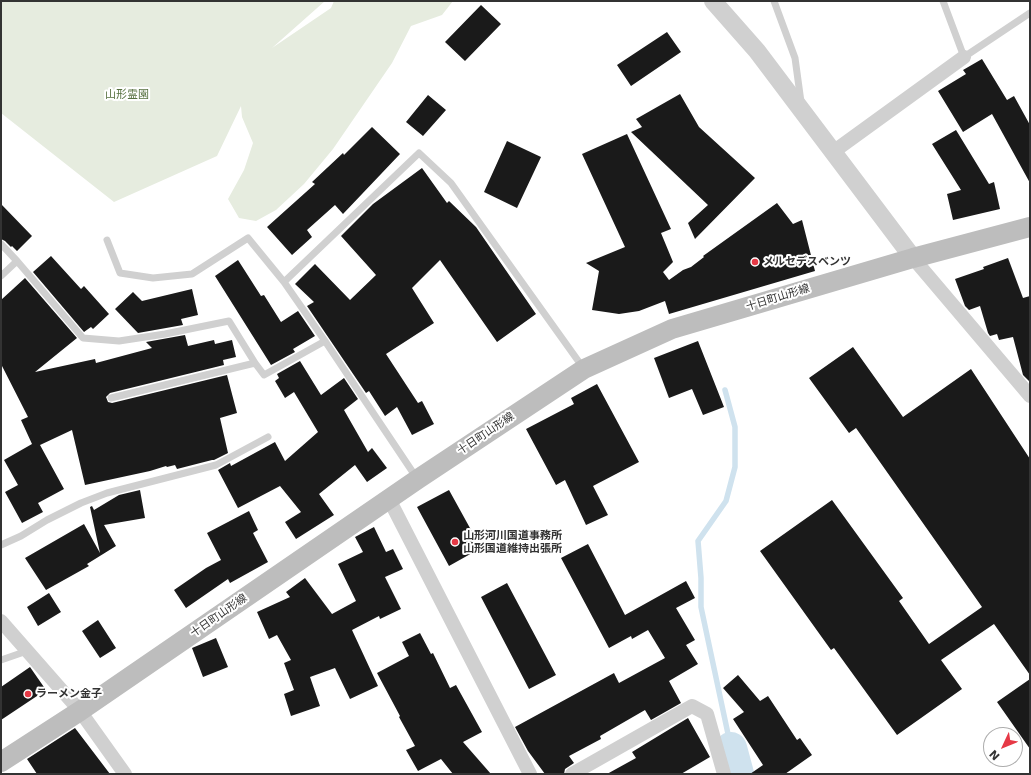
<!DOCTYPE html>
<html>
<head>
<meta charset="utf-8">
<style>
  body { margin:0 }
  #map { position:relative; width:1031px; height:775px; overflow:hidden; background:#fff; font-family:"DejaVu Sans",sans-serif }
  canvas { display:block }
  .frame { position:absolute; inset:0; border:2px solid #333; pointer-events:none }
  .north { position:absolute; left:983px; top:727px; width:40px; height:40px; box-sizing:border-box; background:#fff; border:1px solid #adadad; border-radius:50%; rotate:226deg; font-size:11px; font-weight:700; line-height:16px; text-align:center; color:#333 }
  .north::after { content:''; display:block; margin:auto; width:14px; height:18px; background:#e63946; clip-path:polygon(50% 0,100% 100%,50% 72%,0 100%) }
</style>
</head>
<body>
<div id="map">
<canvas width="1031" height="775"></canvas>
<div class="frame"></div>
<div class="north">N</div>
</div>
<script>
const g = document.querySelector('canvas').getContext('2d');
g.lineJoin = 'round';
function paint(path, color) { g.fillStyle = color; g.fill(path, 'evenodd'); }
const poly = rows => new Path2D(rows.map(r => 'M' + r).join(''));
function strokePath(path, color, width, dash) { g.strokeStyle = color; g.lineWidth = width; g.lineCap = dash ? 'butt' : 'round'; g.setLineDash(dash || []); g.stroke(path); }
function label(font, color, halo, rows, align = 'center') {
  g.font = font + ' "DejaVu Sans","Noto Sans JP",sans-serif'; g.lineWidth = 4; g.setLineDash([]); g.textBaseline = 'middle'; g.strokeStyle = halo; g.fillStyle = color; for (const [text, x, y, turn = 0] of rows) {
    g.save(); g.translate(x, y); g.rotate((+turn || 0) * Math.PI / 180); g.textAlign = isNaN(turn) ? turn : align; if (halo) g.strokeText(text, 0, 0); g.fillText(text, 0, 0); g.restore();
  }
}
paint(poly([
  [1,1,325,1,272,48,331,8,334,1,453,1,442,15,411,26,392,63,333,149,304,184,276,210,256,221,239,218,228,199,244,170,253,143,242,117,241,106,217,156,114,202,1,113]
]), '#e6ecdf');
strokePath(poly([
  [725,390,735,427,735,467,726,501,698,541,701,578,701,607,731,748]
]), '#cfe2ee', 5.5);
strokePath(poly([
  [731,748,738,774]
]), '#cfe2ee', 32);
paint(poly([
  [481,5,501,24,465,61,445,42],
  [667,32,681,52,631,86,617,65],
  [982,59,1007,100,1014,96,1030,125,1030,183,992,114,963,132,938,91,966,74,963,70],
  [680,94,699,127,755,178,695,239,688,223,708,205,631,132,642,127,636,119],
  [428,95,446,110,423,136,406,122],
  [372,127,400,154,343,214,335,205,307,230,312,237,292,255,267,227,315,184,312,182,343,153,344,155],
  [956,130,989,184,994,182,1000,209,953,220,947,194,961,190,932,144],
  [627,134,671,229,661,233,673,262,663,272,669,280,683,270,691,267,704,257,703,256,777,203,793,224,802,220,815,271,669,314,665,301,639,311,619,314,592,310,599,271,586,263,625,247,582,154],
  [507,141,541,157,517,208,484,192],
  [422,168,447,203,449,201,476,227,536,314,497,342,440,260,412,288,434,323,386,354,418,403,422,401,434,424,412,435,397,407,385,416,369,391,366,393,307,306,314,302,295,284,315,264,350,300,376,275,341,236,373,204],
  [1,204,32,236,17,251,12,246,11,247,5,241,1,239],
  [51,256,81,289,84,286,109,314,93,329,91,327,84,332,33,272],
  [1008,258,1023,298,1030,296,1030,382,1023,375,1013,337,999,340,997,334,990,336,988,333,980,306,969,310,965,306,955,279,984,269,983,267],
  [238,260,261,296,264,295,281,322,298,311,315,336,293,349,295,352,271,365,215,276],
  [25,278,77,338,35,372,95,359,96,363,152,348,146,342,185,335,188,346,214,340,215,344,232,340,236,357,223,360,224,365,110,393,106,397,108,402,112,403,227,375,237,413,220,418,228,453,214,460,212,460,177,469,175,465,167,467,166,466,150,471,85,485,72,430,40,445,64,489,38,503,43,512,22,523,5,492,18,485,4,460,32,444,21,420,28,417,1,364,1,300],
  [192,289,198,315,181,319,183,325,138,333,115,309,133,292,142,301],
  [698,341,724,407,703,415,692,389,669,398,654,358],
  [853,347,903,417,971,369,1030,459,1030,675,994,624,941,660,962,689,897,735,834,648,831,650,760,551,832,500,903,598,899,601,929,644,982,607,856,428,849,433,809,378],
  [300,361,321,395,344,378,358,399,344,410,368,452,372,448,387,468,367,482,355,465,319,494,334,515,296,539,285,522,301,512,280,486,238,508,218,470,230,463,231,466,275,442,285,461,318,432,294,392,285,398,275,381,279,378,277,374],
  [597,384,639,462,593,486,608,515,586,525,565,480,556,485,526,429,574,404,571,398],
  [140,490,145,518,104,525,116,546,87,564,89,566,46,590,25,558,84,524,100,553,90,507,92,506,94,510,119,495],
  [449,490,481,548,449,566,417,507],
  [249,511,258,530,253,533,268,562,230,583,228,579,186,608,174,590,206,568,221,560,207,533],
  [374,527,386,552,393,549,403,569,385,577,401,609,380,619,379,616,352,630,378,686,350,699,335,668,310,677,320,706,291,716,284,694,294,690,284,663,291,660,277,635,269,639,257,612,290,597,286,592,305,578,332,614,356,601,338,564,363,552,355,537],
  [588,544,625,615,686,581,695,598,676,608,695,640,686,645,698,664,669,681,681,703,651,720,645,710,600,736,601,739,569,756,574,763,565,769,564,774,545,774,528,751,515,727,614,673,619,683,665,658,648,630,632,639,631,636,609,648,561,558],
  [507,583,556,675,529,689,481,597],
  [49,593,61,612,38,626,27,607],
  [98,620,116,648,100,658,82,631],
  [420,633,431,654,433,653,450,688,456,685,482,732,463,742,491,774,453,774,441,759,418,771,406,750,415,746,399,717,400,716,377,673,409,656,402,642],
  [216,638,228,667,203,677,192,648],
  [30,667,46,690,1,720,1,687],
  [738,675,760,701,768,696,797,740,800,738,812,755,785,774,750,774,763,765,733,719,744,712,723,688],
  [1030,679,1030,749,997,702],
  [688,718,710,757,681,774,607,774,636,758,632,752],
  [75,728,110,774,37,774,27,759]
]), '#1a1a1a');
strokePath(poly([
  [774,1,795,58,801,102],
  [943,1,964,57,1030,13],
  [107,240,120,273,153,278,192,274,248,238,284,282,325,341,416,477],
  [1,244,17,261],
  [1,276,17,261,83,338,119,341,165,334,229,321,255,363,264,375,325,341],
  [284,282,419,153,451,183,584,369],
  [111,398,255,363],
  [1,545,21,536,47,520,81,503,107,493,216,465,268,437],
  [1,660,27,651]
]), '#d0d0d0', 7);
strokePath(poly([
  [833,152,964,57],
  [913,258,1030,396],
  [389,499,530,774],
  [1,621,80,711,125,774],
  [572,774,692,706,707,714,724,774]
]), '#d0d0d0', 14);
strokePath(poly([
  [713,1,757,51,913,258]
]), '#d0d0d0', 18);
strokePath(poly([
  [1,762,80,711,418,479,584,369,672,329,913,258,1030,227]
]), '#bdbdbd', 20);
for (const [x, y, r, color] of [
  [755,262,4,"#e63946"],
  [455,542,4,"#e63946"],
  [28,694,4,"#e63946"]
]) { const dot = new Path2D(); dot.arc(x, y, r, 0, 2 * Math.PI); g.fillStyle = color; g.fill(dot); strokePath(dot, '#fff', 1.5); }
label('11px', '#56703f', '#fff', [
  ["山形霊園",127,95]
]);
label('bold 11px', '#333', '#fff', [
  ["メルセデスベンツ",763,262],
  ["山形河川国道事務所",463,536],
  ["山形国道維持出張所",463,549],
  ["ラーメン金子",36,694]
], 'left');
label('11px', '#333', '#fff', [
  ["十日町山形線",778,298,-17],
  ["十日町山形線",486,434,-34],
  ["十日町山形線",219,616,-35]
]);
</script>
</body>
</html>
